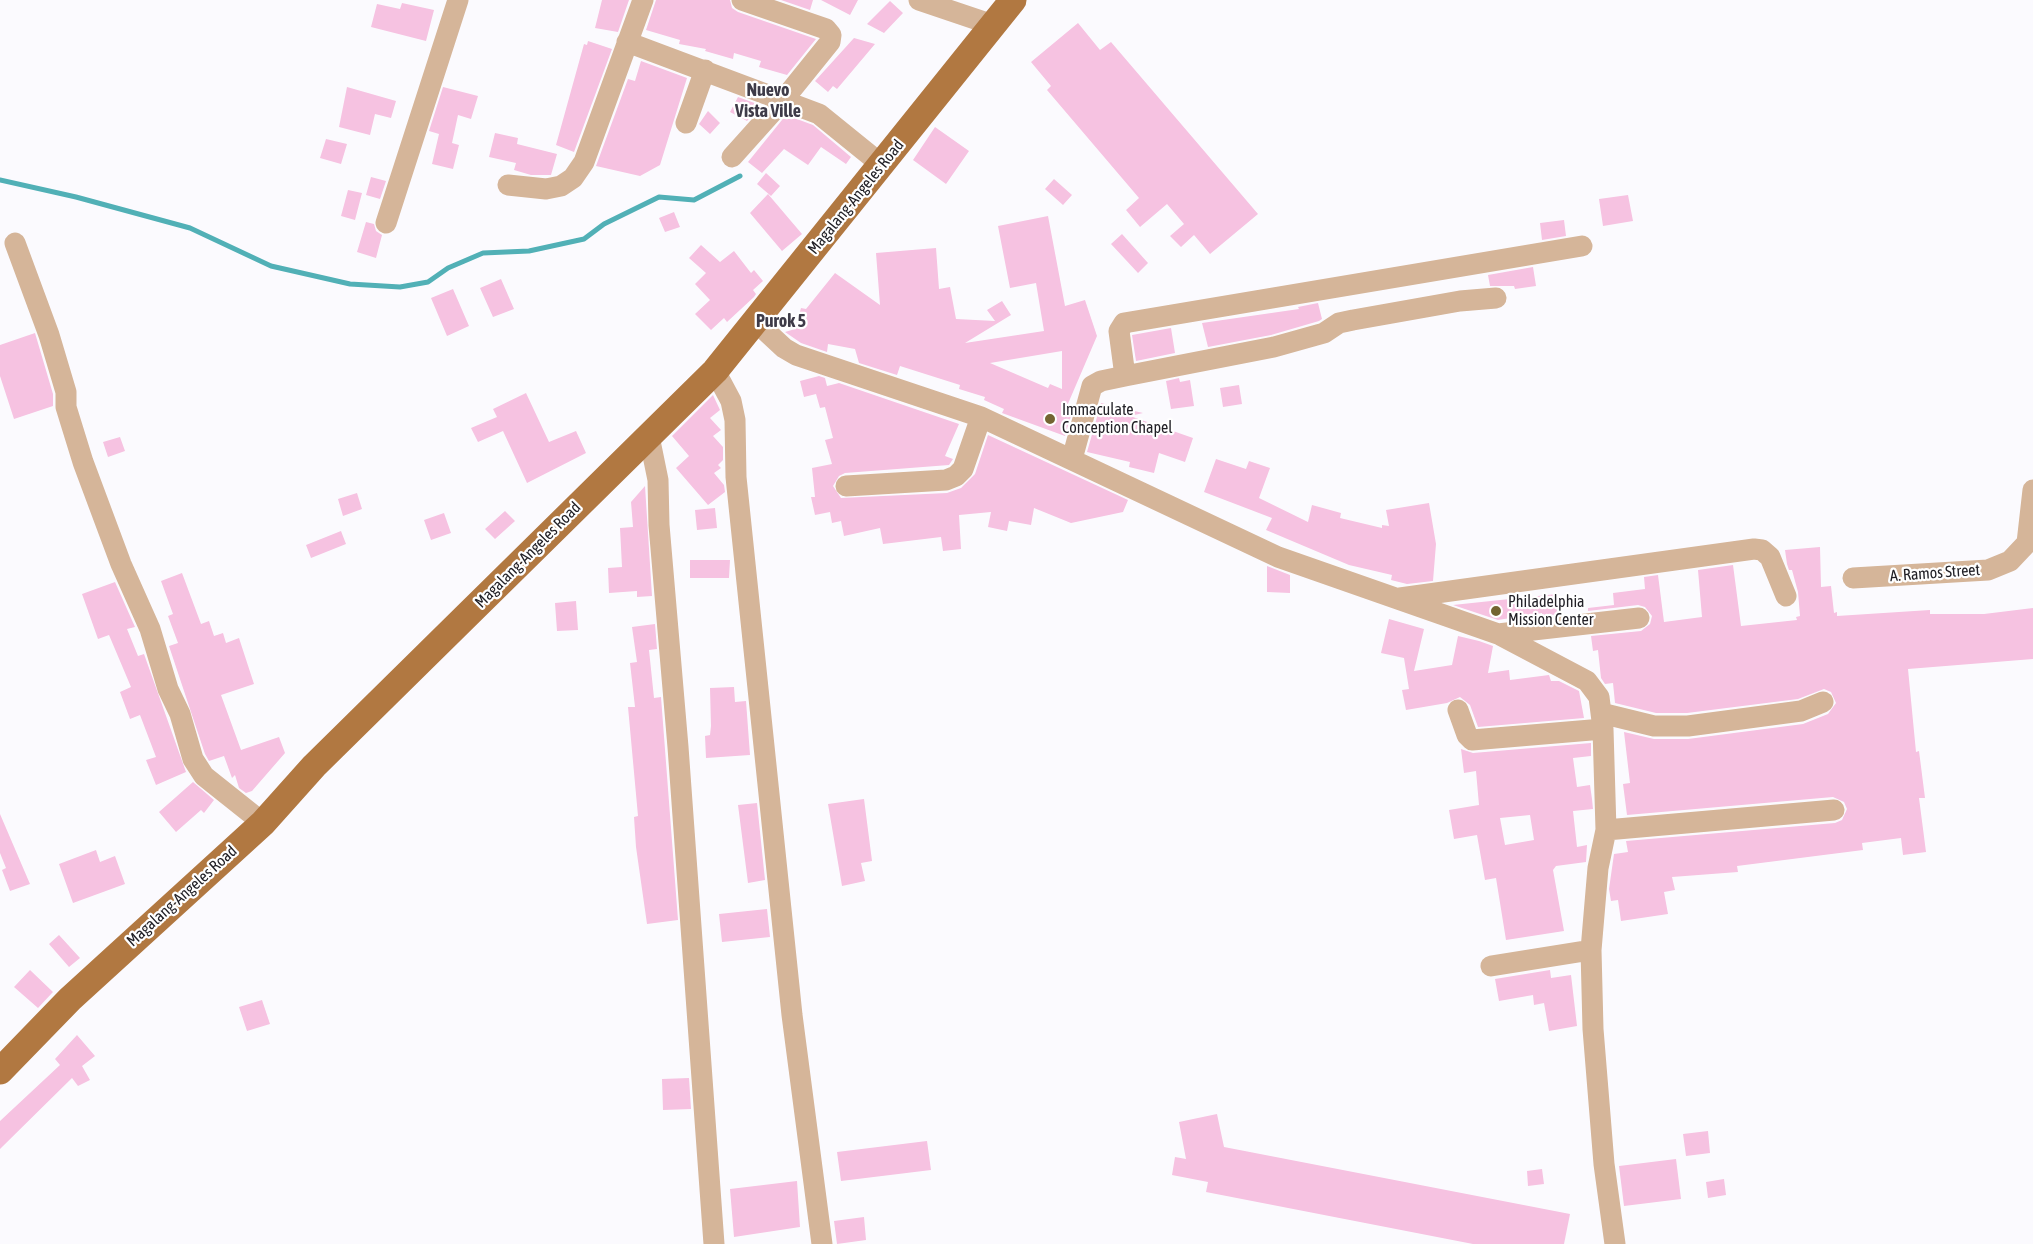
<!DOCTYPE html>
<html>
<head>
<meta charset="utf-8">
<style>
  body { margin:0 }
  canvas { display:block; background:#fbfafe }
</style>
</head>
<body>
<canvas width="2033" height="1244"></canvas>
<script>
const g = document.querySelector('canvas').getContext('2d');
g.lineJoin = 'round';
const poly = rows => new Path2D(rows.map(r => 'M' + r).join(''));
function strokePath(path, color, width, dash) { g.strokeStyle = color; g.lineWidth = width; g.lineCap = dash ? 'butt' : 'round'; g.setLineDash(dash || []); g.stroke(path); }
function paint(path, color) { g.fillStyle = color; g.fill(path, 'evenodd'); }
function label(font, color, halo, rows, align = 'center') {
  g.font = font + ' "Asap Condensed",sans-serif'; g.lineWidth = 4.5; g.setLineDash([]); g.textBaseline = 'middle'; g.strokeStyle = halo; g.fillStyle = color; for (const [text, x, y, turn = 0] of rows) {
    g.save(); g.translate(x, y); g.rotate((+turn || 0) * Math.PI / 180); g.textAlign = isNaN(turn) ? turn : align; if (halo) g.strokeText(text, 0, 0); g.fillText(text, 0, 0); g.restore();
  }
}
strokePath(poly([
  [0,180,76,197,190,228,271,266,350,284,400,287,428,282,448,268,483,253,529,251,584,239,604,224,659,197,694,200,740,176]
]), '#51b0b6', 5);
paint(poly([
  [602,0,629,0,618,32,595,28],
  [656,0,730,0,732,8,738,12,816,39,787,75,759,67,761,61,734,53,733,59,705,51,706,49,679,44,680,40,646,30],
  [781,0,813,0,810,10],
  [821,0,858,0,850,15],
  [890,1,903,13,884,33,867,24],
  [402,3,434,10,426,41,371,27,377,4,400,9],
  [1078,23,1100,50,1111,42,1258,214,1210,254,1194,235,1181,247,1170,236,1184,224,1167,204,1140,227,1126,210,1139,198,1047,90,1051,86,1031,62],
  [854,38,875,44,837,89,833,86,828,92,815,81],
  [588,41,612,49,574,152,556,145,584,44,587,45],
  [641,61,687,78,660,165,640,176,596,166,628,79,635,81],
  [347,87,396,101,391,118,375,114,370,135,339,127],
  [443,87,478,96,471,119,458,115,452,143,459,145,453,169,432,164,439,134,429,131],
  [738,97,760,105,747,121,730,112],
  [708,111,720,123,710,134,699,124],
  [786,115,813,125,851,157,846,164,821,147,808,165,784,149,762,173,748,162],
  [935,127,969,151,946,184,913,160],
  [495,133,518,138,517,144,557,154,551,175,531,175,514,170,516,163,489,157],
  [326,139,347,144,341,164,320,158],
  [766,173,780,186,771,196,757,184],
  [371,177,386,181,380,199,366,195],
  [1054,179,1072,195,1063,205,1045,189],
  [348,190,362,193,355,220,341,216],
  [768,194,802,234,782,251,750,213],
  [1628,195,1633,221,1603,226,1599,199],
  [674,212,680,227,665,232,659,218],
  [1048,216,1065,306,1085,300,1097,336,1064,413,1071,416,1065,436,1002,413,1004,409,984,400,985,397,959,389,960,385,900,366,897,375,859,363,855,349,828,344,827,352,801,343,785,332,795,329,801,308,806,309,835,273,880,305,876,253,936,248,939,289,950,287,956,319,995,321,987,310,1002,301,1011,315,965,343,1044,331,1036,283,1010,288,998,226],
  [1062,351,1062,389,1050,384,1048,388,990,363],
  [1564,220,1566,236,1542,240,1540,223],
  [366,222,374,224,376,231,382,235,376,258,357,252],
  [1122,234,1148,263,1138,273,1111,244],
  [701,245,720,262,734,251,751,273,754,270,763,281,753,290,756,294,754,297,727,322,724,318,711,330,695,314,710,300,695,284,706,273,689,258],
  [1533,267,1536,286,1515,289,1514,286,1490,286,1488,275],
  [501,279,514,309,493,317,480,288],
  [453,289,469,326,447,336,431,298],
  [1318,303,1322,319,1319,321,1271,335,1208,347,1202,323,1299,309,1298,307],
  [1171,328,1175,353,1136,361,1132,335],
  [35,333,53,394,53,406,14,419,0,376,0,345],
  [819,376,825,378,827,386,839,383,959,424,945,456,953,459,949,465,845,473,839,476,833,486,841,498,947,493,961,488,975,474,988,435,1128,500,1123,512,1071,523,1034,508,1031,525,1009,521,1007,531,988,527,991,512,959,515,961,549,943,551,941,537,883,544,880,528,844,536,841,521,832,523,830,512,815,515,811,497,815,497,812,468,832,464,825,440,833,438,825,407,820,408,816,394,804,397,800,381],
  [1179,378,1180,382,1190,380,1194,406,1171,409,1166,381],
  [1239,385,1242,404,1223,407,1220,388],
  [526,393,549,442,576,431,586,453,527,483,503,431,478,442,471,428,497,417,493,409],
  [713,395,720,410,710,418,721,430,713,436,723,447,723,460,718,465,721,468,714,473,724,485,725,492,708,505,676,468,689,456,672,436],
  [1101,403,1143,413,1130,416,1193,438,1185,462,1159,453,1154,473,1129,467,1130,462,1087,452],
  [120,437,125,451,108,457,103,442],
  [1216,459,1246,469,1249,461,1270,468,1259,498,1308,522,1312,505,1341,513,1340,518,1382,528,1382,525,1389,526,1386,510,1429,503,1436,544,1433,581,1407,584,1391,580,1392,575,1349,565,1266,530,1272,518,1204,492],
  [645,486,652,596,637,597,637,591,609,593,608,568,622,567,620,528,633,527,631,502],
  [357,493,362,509,343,516,338,499],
  [715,508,717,528,697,530,695,510],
  [505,511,515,521,495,539,485,529],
  [444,513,451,533,431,540,424,520],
  [341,531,346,544,311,558,306,545],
  [1820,547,1821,587,1831,586,1834,613,1837,612,1837,616,1930,610,1930,614,1984,614,2033,608,2033,659,1908,669,1916,752,1919,751,1925,798,1919,798,1926,852,1903,855,1901,838,1862,843,1863,850,1737,866,1738,872,1672,877,1675,890,1664,892,1668,914,1621,921,1618,900,1611,901,1609,889,1614,854,1628,852,1626,841,1835,823,1842,820,1847,809,1844,802,1833,797,1627,815,1623,784,1630,783,1624,732,1654,739,1688,739,1803,724,1828,714,1836,703,1831,692,1824,689,1798,699,1687,713,1656,713,1615,703,1613,683,1605,684,1601,678,1598,650,1593,651,1591,636,1641,631,1650,624,1652,616,1645,607,1638,605,1588,611,1588,608,1614,605,1613,593,1645,589,1644,577,1658,575,1664,622,1702,617,1698,570,1733,565,1741,626,1797,620,1796,617,1800,616,1798,592,1792,570,1789,570,1787,564,1785,550],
  [690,560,730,560,729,578,690,578],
  [1267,566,1290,575,1290,593,1267,592],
  [182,573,201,624,209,621,214,636,223,633,226,643,239,638,254,684,221,695,241,750,279,737,285,753,252,791,246,793,239,788,235,775,232,778,224,756,209,761,205,754,169,646,178,643,168,616,173,614,161,581],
  [115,582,135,627,127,629,138,656,144,654,186,772,156,785,146,760,156,757,140,715,130,719,120,692,131,687,109,635,98,639,82,594],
  [1557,594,1560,614,1542,616,1542,613,1498,620,1453,605],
  [576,601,578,630,557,631,555,603],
  [1389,619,1424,629,1414,671,1452,665,1458,636,1479,641,1493,646,1488,673,1509,670,1510,680,1549,675,1551,681,1559,681,1579,691,1584,718,1478,727,1470,705,1460,697,1447,703,1406,710,1402,690,1409,689,1404,658,1381,653],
  [655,624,657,649,649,650,654,698,661,697,678,920,647,924,636,847,634,817,638,816,628,707,635,707,630,663,637,662,632,627],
  [734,687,735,702,746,701,750,755,706,758,705,736,710,735,711,726,710,688],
  [1591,743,1591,756,1573,758,1577,787,1590,785,1592,799,1593,809,1573,811,1577,847,1587,845,1586,862,1556,866,1553,870,1564,931,1506,940,1496,878,1485,880,1477,835,1454,839,1449,810,1479,805,1476,771,1464,773,1461,749,1473,753],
  [1530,815,1534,840,1505,845,1500,818],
  [193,782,214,800,204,813,201,810,176,832,159,812],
  [864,799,872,861,861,863,865,881,842,886,828,804],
  [757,803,765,880,748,883,738,805],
  [0,814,30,884,10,891,2,870,6,868,0,853],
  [96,850,100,862,115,856,125,884,73,903,59,864],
  [767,909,770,937,722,942,719,914],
  [59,935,80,958,69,967,49,944],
  [30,970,53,992,38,1008,14,987],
  [1550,970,1551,978,1571,975,1577,1026,1549,1031,1544,1003,1534,1005,1533,995,1499,1001,1495,979],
  [262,1000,270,1024,247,1031,239,1007],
  [77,1035,95,1056,82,1066,90,1080,78,1086,72,1078,0,1149,0,1121,60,1065,55,1059],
  [689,1078,691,1109,663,1110,662,1079],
  [1217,1114,1224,1147,1570,1214,1564,1244,1473,1244,1206,1192,1208,1182,1172,1175,1175,1157,1186,1159,1179,1122],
  [1708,1131,1710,1153,1686,1156,1683,1134],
  [927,1141,931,1170,841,1181,837,1152],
  [1676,1159,1681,1199,1624,1206,1619,1166],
  [1542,1169,1544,1184,1528,1186,1527,1171],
  [1724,1179,1726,1195,1708,1198,1706,1182],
  [797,1181,800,1227,734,1237,730,1189],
  [864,1217,866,1240,837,1244,834,1221]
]), '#f6c2e1');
strokePath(poly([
  [919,0,993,25],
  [627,42,819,114,882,165],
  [686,123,705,70],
  [732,157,784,99,830,42,831,35,826,29,742,0],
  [508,185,546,189,561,186,573,178,584,162,643,0],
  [386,223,458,0],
  [15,243,49,335,66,392,66,407,83,462,121,564,150,629,168,689,180,714,193,759,204,776,263,823],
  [756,322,784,348,796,355,981,417,1278,557,1498,634,1587,681,1599,697,1603,729,1606,830,1598,868,1591,950,1593,1029,1604,1164,1615,1244],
  [715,371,731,401,735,420,736,477,792,1015,822,1244],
  [1125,376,1274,347,1324,333,1339,323,1353,320,1460,301,1496,298],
  [649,436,658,480,659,525,678,747,714,1244],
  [1072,459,1092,386,1101,381,1125,376,1119,331,1124,323,1582,246],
  [846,486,946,480,956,476,963,469,981,417],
  [1853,578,1988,570,2010,561,2027,543,2033,490],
  [1400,598,1754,549,1762,550,1770,557,1786,596],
  [1498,634,1639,618],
  [1458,710,1467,735,1472,740,1603,729],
  [1601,713,1654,726,1688,726,1801,711,1823,702],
  [1606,830,1834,810],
  [1491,966,1591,950]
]), '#d5b599', 21);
strokePath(poly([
  [0,1071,70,999,263,823,314,766,715,371,1013,0]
]), '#b17841', 27);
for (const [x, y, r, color] of [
  [1050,419,6,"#746431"],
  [1496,611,6,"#746431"]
]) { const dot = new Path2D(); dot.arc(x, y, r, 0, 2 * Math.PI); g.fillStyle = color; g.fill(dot); strokePath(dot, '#fff', 2); }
label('16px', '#222127', '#fff', [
  ["Magalang-Angeles Road",856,197,-51],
  ["Magalang-Angeles Road",528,555,-45],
  ["A. Ramos Street",1935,573,-4],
  ["Magalang-Angeles Road",182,896,-42]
]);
label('16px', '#222127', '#fff', [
  ["Immaculate",1062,410],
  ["Conception Chapel",1062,428],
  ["Philadelphia",1508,602],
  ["Mission Center",1508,620]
], 'left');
label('bold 18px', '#3e3b48', '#fff', [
  ["Nuevo",768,90],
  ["Vista Ville",768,111],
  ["Purok 5",781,321]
]);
</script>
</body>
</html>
